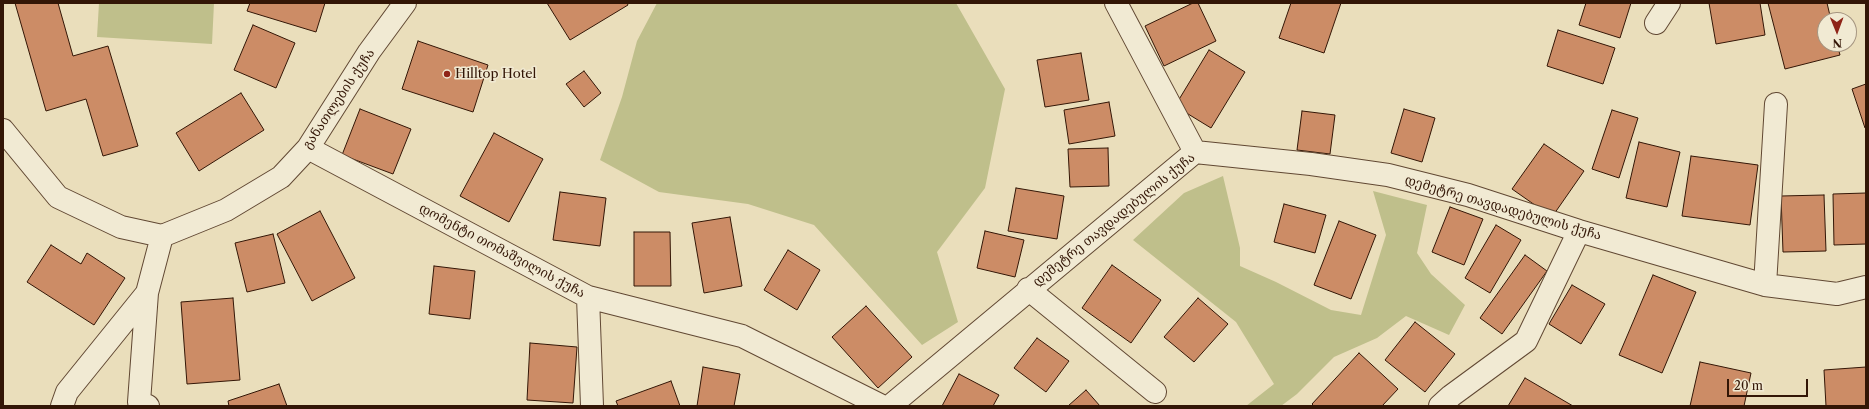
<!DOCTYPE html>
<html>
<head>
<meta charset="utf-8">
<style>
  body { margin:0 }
  #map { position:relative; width:1869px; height:409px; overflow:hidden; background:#eadebb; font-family:"Libre Caslon Text",serif }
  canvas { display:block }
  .frame { position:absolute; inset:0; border:4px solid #331606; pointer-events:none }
  .north { position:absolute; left:1817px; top:12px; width:40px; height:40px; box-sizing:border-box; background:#f1ead3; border:1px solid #a59581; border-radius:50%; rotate:179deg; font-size:11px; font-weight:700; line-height:16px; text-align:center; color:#331606 }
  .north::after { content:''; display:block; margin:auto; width:14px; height:18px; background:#8f2418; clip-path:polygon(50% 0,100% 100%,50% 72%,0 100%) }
  .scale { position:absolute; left:1727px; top:379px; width:81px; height:18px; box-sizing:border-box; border:2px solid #331606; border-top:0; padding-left:5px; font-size:12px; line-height:14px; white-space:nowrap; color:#331606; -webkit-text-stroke:3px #f1ead3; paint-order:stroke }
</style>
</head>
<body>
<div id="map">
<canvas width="1869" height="409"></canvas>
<div class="frame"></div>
<div class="north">N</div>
<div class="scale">20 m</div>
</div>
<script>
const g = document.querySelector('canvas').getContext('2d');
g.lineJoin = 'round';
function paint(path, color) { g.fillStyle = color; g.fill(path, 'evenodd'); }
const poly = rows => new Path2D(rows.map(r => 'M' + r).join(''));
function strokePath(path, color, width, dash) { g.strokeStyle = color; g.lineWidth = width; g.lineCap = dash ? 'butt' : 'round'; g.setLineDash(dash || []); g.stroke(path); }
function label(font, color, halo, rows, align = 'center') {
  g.font = font + ' "Libre Caslon Text","Noto Serif Georgian",serif'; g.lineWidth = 3; g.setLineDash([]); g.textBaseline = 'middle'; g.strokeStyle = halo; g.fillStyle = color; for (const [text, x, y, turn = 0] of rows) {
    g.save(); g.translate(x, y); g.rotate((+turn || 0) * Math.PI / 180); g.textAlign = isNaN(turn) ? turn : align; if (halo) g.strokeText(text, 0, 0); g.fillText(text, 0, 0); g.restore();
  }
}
paint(poly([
  [99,3,214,3,212,44,97,37],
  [657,3,956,3,1005,89,985,188,937,252,958,322,922,345,814,225,748,204,659,192,600,160,622,97,637,41],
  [1223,176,1240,248,1240,266,1276,282,1331,310,1361,315,1386,235,1373,191,1427,205,1417,253,1431,274,1465,305,1449,335,1406,316,1377,338,1334,357,1297,394,1281,406,1246,406,1274,384,1236,322,1133,240,1184,193]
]), '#bfbf8b');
const building = poly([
  [15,3,58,3,73,56,108,46,138,146,103,156,86,99,46,111,15,3],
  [250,3,325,3,316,32,247,11,250,3],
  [547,3,627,3,628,5,570,40,547,3],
  [1193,3,1198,3,1216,41,1164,66,1145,26,1193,3],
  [1291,3,1341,3,1324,53,1279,38,1291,3],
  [1586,3,1631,3,1620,38,1579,25,1586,3],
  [1709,3,1760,3,1765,35,1716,44,1709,3],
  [1768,3,1827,3,1831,20,1825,20,1825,44,1837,44,1840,55,1785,69,1768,3],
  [253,25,295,43,276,88,234,70,253,25],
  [1558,30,1615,48,1603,84,1547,66,1558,30],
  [418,41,488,65,473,112,402,89,418,41],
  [1209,50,1245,72,1211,128,1175,106,1209,50],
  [1081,53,1089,100,1045,107,1037,60,1081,53],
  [584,71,601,93,584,107,566,84,584,71],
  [1866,84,1866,128,1865,128,1852,89,1866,84],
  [241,93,264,130,199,171,176,133,241,93],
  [1109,102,1115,136,1069,144,1064,110,1109,102],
  [360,109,411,129,393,174,342,155,360,109],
  [1404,109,1435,118,1422,162,1391,153,1404,109],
  [1612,110,1638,118,1619,178,1592,169,1612,110],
  [1302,111,1335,115,1330,154,1297,150,1302,111],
  [494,133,543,159,509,222,460,196,494,133],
  [1639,142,1680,152,1667,207,1626,198,1639,142],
  [1544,144,1584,171,1552,217,1512,189,1544,144],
  [1108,148,1109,186,1070,187,1068,149,1108,148],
  [1691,156,1758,165,1750,225,1682,216,1691,156],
  [1016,188,1064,196,1057,239,1008,231,1016,188],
  [560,192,606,198,600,246,553,240,560,192],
  [1866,193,1866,244,1834,245,1833,194,1866,193],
  [1824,195,1826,251,1783,252,1781,196,1824,195],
  [1284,204,1326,215,1315,253,1274,242,1284,204],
  [1450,207,1483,219,1464,265,1432,252,1450,207],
  [320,211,355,278,312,301,277,234,320,211],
  [730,217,742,286,704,293,692,223,730,217],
  [1339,221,1376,235,1351,299,1314,285,1339,221],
  [1496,225,1521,240,1490,293,1465,278,1496,225],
  [985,231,1024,240,1015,277,977,268,985,231],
  [634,232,670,232,671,286,634,286,634,232],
  [273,234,285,283,247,292,235,243,273,234],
  [51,245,81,264,87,253,125,278,94,325,27,282,51,245],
  [788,250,820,270,797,310,764,290,788,250],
  [1525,255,1547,271,1502,334,1480,318,1525,255],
  [1112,265,1161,300,1131,343,1082,308,1112,265],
  [434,266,475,271,470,319,429,314,434,266],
  [1653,275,1696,292,1662,373,1619,355,1653,275],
  [1572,285,1605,304,1581,344,1549,324,1572,285],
  [233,298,240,380,187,384,181,302,233,298],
  [1198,298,1228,324,1194,362,1164,337,1198,298],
  [866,306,912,357,878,388,832,337,866,306],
  [1415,322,1455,354,1425,392,1385,360,1415,322],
  [1037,338,1069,361,1046,392,1014,368,1037,338],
  [530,343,577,347,573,403,527,400,530,343],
  [1359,353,1398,389,1382,406,1314,406,1312,404,1359,353],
  [1700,362,1751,373,1744,406,1690,406,1700,362],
  [703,367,740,374,734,406,697,406,703,367],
  [1866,367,1866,406,1826,406,1824,370,1866,367],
  [959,374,999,395,993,406,942,406,959,374],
  [1525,378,1573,406,1508,406,1525,378],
  [671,381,680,406,618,406,616,401,671,381],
  [279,384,287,406,229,406,228,401,279,384],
  [1086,390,1100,406,1068,406,1086,390]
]);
paint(building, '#cc8c66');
strokePath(building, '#331606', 1);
const minor = poly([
  [1116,3,1195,152],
  [1656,23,1669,3],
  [3,130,58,197,121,227,162,236,226,210,281,177,308,148,369,52,405,3],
  [308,148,588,297,742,336,882,406],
  [1765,285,1776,104],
  [1028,289,1155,392],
  [147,293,139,402,148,406],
  [588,297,592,406],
  [62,406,67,392,147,293,162,236],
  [890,406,1195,152,1311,164,1388,175,1468,195,1579,231,1765,285,1837,294,1866,287],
  [1440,406,1451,396,1526,341,1579,231]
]);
strokePath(minor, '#614833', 24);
strokePath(minor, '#f1ead3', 22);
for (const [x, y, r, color] of [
  [447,74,4,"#8f2418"]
]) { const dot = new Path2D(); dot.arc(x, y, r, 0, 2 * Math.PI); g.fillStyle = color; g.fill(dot); strokePath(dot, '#f1ead3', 1.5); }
label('13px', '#331606', '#f1ead3', [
  ["Hilltop Hotel",455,74]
], 'left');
label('13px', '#331606', '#f1ead3', [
  ["განათლების ქუჩა",339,99,-56],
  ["დემეტრე თავდადებულის ქუჩა",1503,208,16],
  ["დემეტრე თავდადებულის ქუჩა",1114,220,-39],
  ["დომენტი თომაშვილის ქუჩა",502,251,28]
]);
</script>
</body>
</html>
